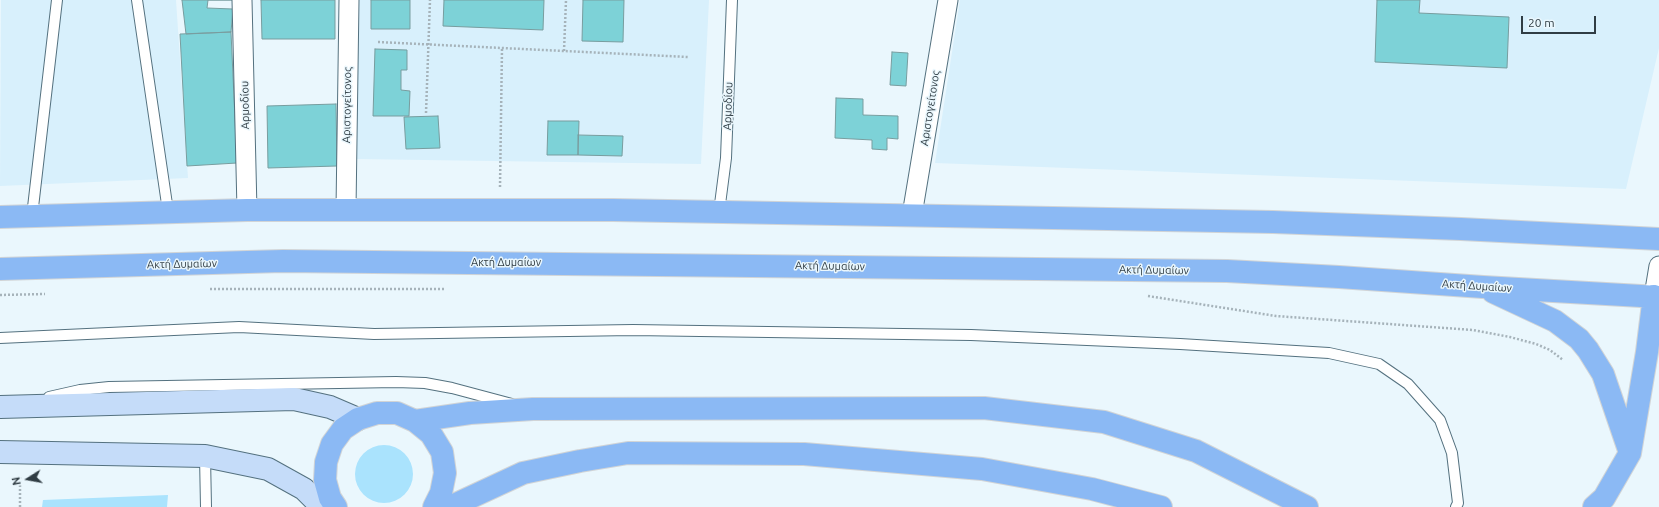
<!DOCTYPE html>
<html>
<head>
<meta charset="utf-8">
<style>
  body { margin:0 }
  #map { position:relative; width:1659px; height:507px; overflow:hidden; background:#eaf7fd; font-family:Ubuntu,sans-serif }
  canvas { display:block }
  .north { position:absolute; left:8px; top:459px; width:40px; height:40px; -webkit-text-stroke:3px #eaf7fd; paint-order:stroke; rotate:259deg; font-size:11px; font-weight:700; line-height:16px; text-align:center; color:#303d44 }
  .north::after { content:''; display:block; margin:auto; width:14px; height:18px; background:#303d44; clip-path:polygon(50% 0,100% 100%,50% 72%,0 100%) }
  .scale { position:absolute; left:1521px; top:16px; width:75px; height:18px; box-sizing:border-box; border:2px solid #303d44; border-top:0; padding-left:5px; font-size:12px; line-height:14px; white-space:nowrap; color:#303d44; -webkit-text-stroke:3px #eaf7fd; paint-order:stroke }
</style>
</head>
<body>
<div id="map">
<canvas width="1659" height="507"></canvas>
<div class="north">N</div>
<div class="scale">20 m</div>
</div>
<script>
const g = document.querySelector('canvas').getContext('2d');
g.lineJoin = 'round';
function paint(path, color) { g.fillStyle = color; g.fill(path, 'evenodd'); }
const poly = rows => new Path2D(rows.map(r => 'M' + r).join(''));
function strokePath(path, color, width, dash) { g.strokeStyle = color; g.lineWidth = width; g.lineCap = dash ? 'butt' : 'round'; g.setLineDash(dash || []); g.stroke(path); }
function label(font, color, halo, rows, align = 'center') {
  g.font = font + ' Ubuntu,sans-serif'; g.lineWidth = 3; g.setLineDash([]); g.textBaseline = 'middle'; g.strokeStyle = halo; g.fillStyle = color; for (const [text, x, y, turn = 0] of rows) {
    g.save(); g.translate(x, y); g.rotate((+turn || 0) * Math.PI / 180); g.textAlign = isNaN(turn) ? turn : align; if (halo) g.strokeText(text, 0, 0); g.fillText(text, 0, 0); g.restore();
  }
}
paint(poly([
  [1,0,176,0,188,178,0,186],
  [359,0,709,0,701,164,355,159],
  [960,0,1659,0,1659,48,1626,189,935,163]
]), '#d8f0fc');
paint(poly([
  '355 474a29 29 0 1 1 58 0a29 29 0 1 1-58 0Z',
  [168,495,167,507,42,507,43,500]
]), '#aae3fd');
const building = poly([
  [182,0,236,0,208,0,207,8,233,9,231,32,186,34,182,0],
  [261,0,335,0,335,39,262,39,261,0],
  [371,0,410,0,410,29,371,29,371,0],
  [444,0,544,0,543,30,443,26,444,0],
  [583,0,624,0,623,42,582,41,583,0],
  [1377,0,1420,0,1419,13,1509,17,1507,68,1375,62,1377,0],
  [231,32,237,163,187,166,180,34,231,32],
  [375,49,407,50,407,70,401,70,401,90,410,91,409,116,373,116,375,49],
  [892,52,908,53,906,86,890,85,892,52],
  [836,98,863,99,863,115,898,116,898,139,887,138,887,150,872,149,872,140,835,138,836,98],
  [336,104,337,166,268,168,267,106,336,104],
  [438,116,440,148,406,149,404,117,438,116],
  [548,121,579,121,578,155,547,155,548,121],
  [578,135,623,136,622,156,578,155,578,135]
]);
paint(building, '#7dd2d7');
strokePath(building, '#789d9f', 1);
const service = poly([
  [137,0,168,211],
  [719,212,726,158,732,0],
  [32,216,57,0],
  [0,338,239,327,374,334,633,330,971,335,1180,344,1329,353,1379,364,1408,384,1440,420,1452,453,1458,503,1456,507],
  [49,397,80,390,109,387,396,382,425,383,452,388,512,404],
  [205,456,206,507]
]);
const minor = poly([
  [242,0,247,210],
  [346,209,349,0],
  [912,215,948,0],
  [1654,296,1659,266]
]);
const secondary = poly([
  [0,407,294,399,330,407,358,419],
  [0,452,205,456,268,469,304,489,322,507]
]);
const primary = poly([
  [0,217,247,210,613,210,1273,222,1461,229,1659,239],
  [0,269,283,261,374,262,1131,270,1227,271,1339,277,1483,287,1659,297],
  [1493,292,1555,321,1579,339,1588,350,1603,374,1630,453],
  [415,421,470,413,533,409,984,408,1104,422,1196,451,1307,507],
  [336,507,330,498,325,480,326,462,332,444,343,429,358,419,377,413,397,413,415,421,431,434,442,452,445,473,441,493,434,507],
  [450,507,523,473,580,461,628,453,804,454,982,469,1092,489,1161,507],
  [1594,507,1604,498,1630,453,1647,352,1654,296]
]);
strokePath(service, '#54717f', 12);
strokePath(minor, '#54717f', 21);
strokePath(secondary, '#54717f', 24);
strokePath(primary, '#d1d4d6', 24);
strokePath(poly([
  [378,42,688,57],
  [564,51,566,0],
  [426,113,430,0],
  [500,187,502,48],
  [210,289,445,289],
  [0,295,45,294],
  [1148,296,1276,316,1473,330,1510,337,1536,344,1550,350,1563,360],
  [20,507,20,476]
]), '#a6b3ba', 2.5, [2, 2]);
strokePath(service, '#fff', 10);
strokePath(minor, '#fff', 19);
strokePath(secondary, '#c5dcf9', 22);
strokePath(primary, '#8bb9f4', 22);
label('11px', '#303d44', '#eaf7fd', [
  ["Αρμοδίου",245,105,-91],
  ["Αριστογείτονος",347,105,-89],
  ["Αρμοδίου",728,106,-88],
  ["Αριστογείτονος",930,108,-81],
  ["Ακτή Δυμαίων",506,262],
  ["Ακτή Δυμαίων",182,264,-1],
  ["Ακτή Δυμαίων",830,266,1],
  ["Ακτή Δυμαίων",1154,270,1],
  ["Ακτή Δυμαίων",1477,286,4]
]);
</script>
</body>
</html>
